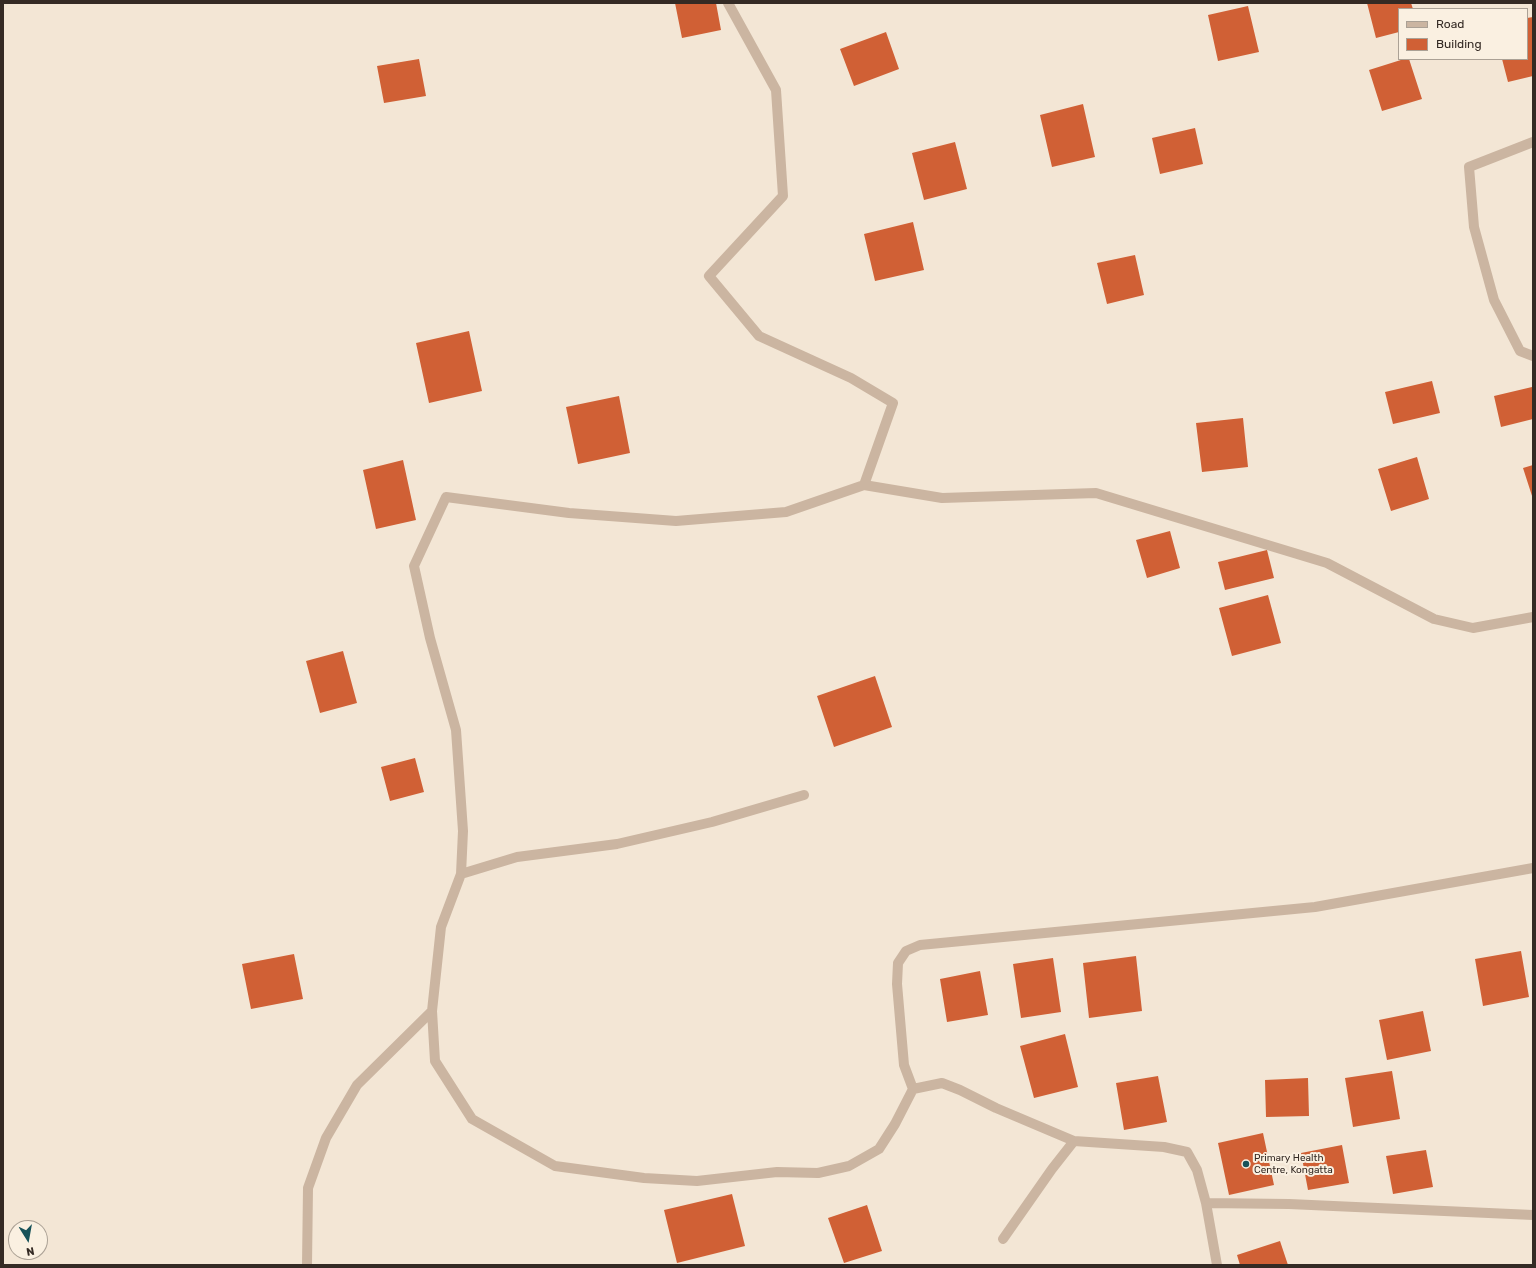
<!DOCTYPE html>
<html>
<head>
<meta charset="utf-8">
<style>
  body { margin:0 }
  #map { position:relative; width:1536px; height:1268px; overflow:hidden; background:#f3e6d5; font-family:Rubik,sans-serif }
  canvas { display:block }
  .frame { position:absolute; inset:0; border:4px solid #342a24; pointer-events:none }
  .legend { position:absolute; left:1398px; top:8px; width:130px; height:52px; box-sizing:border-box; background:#faf0e1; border:1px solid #aba195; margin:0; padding:5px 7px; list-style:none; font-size:12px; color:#342a24 }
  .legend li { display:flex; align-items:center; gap:8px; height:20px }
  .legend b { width:20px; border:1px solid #aba195 }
  .north { position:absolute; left:8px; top:1220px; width:40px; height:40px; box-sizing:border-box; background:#faf0e1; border:1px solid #aba195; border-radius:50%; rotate:169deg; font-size:11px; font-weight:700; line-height:16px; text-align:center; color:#342a24 }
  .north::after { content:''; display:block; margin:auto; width:14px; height:18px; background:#175259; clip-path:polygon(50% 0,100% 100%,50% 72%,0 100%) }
</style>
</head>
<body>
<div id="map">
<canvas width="1536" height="1268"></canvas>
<div class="frame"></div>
<ul class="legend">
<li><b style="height:5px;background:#cbb5a1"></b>Road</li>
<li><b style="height:11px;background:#d06035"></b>Building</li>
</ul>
<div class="north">N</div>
</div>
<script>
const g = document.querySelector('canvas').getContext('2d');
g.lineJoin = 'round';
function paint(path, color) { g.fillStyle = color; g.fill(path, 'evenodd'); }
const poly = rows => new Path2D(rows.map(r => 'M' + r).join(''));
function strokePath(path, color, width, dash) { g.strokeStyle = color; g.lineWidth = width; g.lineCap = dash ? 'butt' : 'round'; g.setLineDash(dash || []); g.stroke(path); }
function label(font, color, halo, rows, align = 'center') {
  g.font = font + ' Rubik,sans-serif'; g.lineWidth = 4; g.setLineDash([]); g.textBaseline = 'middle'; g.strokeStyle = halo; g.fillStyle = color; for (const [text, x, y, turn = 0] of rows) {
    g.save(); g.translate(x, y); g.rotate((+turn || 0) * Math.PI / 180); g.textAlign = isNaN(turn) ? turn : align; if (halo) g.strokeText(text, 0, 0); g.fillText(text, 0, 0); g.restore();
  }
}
paint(poly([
  [675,3,716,3,721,30,682,38],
  [1367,3,1411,3,1413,9,1399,9,1399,32,1376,38],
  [1248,6,1259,52,1218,61,1208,15],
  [1533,17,1533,76,1508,82,1502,59,1527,59,1527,18],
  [886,32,899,69,854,86,840,49],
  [419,59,426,96,384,103,377,66],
  [1404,59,1409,59,1422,99,1382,111,1369,70],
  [1083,104,1095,157,1052,167,1040,115],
  [1195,128,1203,164,1160,174,1152,138],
  [955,142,967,189,924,200,912,153],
  [913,222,924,270,875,281,864,234],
  [1135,255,1144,295,1107,304,1097,263],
  [469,331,482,391,429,403,416,343],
  [1432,381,1440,413,1393,424,1385,392],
  [1532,387,1533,419,1501,427,1494,396],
  [619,396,630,453,578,464,566,407],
  [1243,418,1248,467,1202,472,1196,423],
  [1417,457,1429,499,1391,511,1378,469],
  [403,460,416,520,376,529,363,470],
  [1533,465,1533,499,1523,468],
  [1170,531,1180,568,1147,578,1136,540],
  [1267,550,1274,578,1225,590,1218,562],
  [1268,595,1281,643,1232,656,1219,608],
  [343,651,357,703,320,713,306,661],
  [875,676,892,727,834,747,817,696],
  [415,758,424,792,390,801,381,767],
  [1521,951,1529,997,1483,1006,1475,959],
  [294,954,303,999,251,1009,242,964],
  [1136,956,1142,1011,1089,1018,1083,963],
  [1053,958,1061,1012,1021,1018,1013,964],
  [980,971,988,1015,947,1022,940,979],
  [1423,1011,1431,1051,1387,1060,1379,1020],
  [1065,1034,1078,1087,1034,1098,1020,1046],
  [1392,1071,1400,1119,1353,1127,1345,1078],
  [1158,1076,1167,1122,1124,1130,1116,1083],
  [1308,1078,1309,1116,1266,1117,1265,1080],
  [1263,1133,1274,1185,1229,1195,1218,1143],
  [1342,1145,1349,1183,1308,1190,1301,1153],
  [1426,1150,1433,1187,1393,1194,1386,1156],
  [732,1194,745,1246,677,1263,664,1210],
  [867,1205,882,1251,844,1263,828,1218],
  [1280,1241,1288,1265,1240,1265,1237,1255]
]), '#d06035');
strokePath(poly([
  [728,3,776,90,783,196,709,276,759,336,851,378,893,403,864,485],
  [1533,142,1469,167,1474,227,1494,300,1520,351,1533,356],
  [461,874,517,857,617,844,712,822,804,795],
  [913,1089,904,1065,897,984,898,963,906,951,920,945,1315,907,1533,868],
  [1074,1141,996,1108,960,1090,942,1083,913,1089,895,1124,879,1149,849,1166,818,1173,777,1172,697,1181,644,1178,555,1166,472,1119,435,1061,432,1011,441,927,461,874,463,831,456,730,430,638,414,566,446,497,569,513,676,521,786,512,864,485,942,498,1096,493,1327,563,1434,619,1473,628,1533,617],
  [1206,1203,1289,1204,1533,1215],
  [1003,1239,1052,1169,1074,1141,1164,1147,1187,1152,1197,1170,1206,1203,1217,1265],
  [307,1265,308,1188,326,1138,357,1085,432,1011]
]), '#cbb5a1', 10);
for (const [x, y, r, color] of [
  [1246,1164,4,"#175259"]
]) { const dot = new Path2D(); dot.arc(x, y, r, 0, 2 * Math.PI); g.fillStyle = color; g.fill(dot); strokePath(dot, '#faf0e1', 1.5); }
label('10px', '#342a24', '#faf0e1', [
  ["Primary Health",1254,1158],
  ["Centre, Kongatta",1254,1170]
], 'left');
</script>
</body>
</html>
